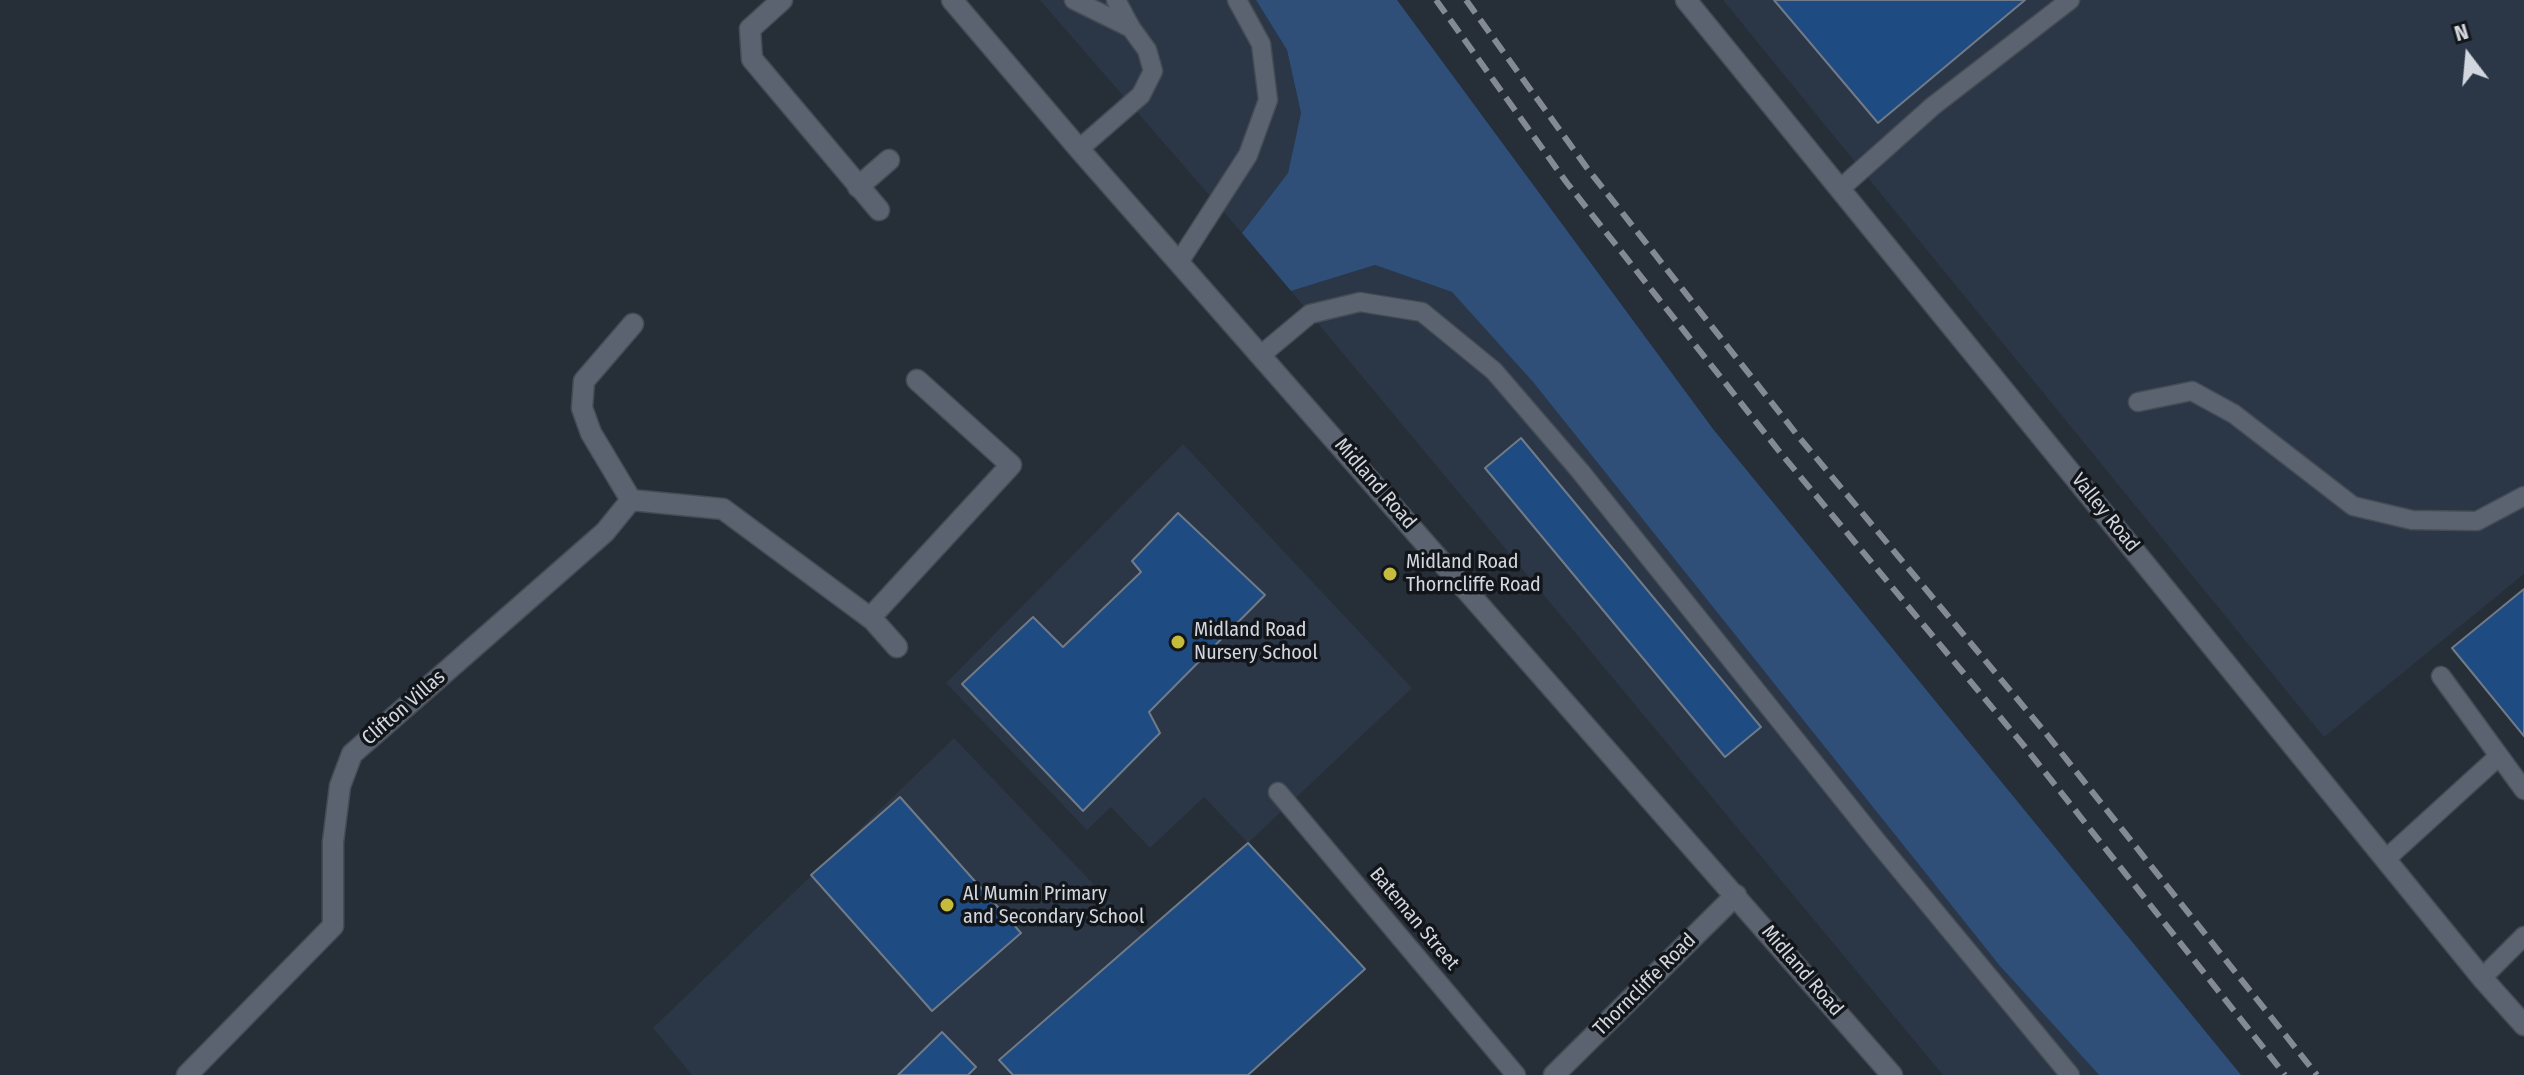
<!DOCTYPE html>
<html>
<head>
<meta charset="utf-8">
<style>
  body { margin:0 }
  #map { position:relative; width:2524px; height:1075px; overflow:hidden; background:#262e38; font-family:"Fira Sans Condensed",sans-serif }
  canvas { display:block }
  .north { position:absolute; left:2428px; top:16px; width:80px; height:80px; -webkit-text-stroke:6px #12161a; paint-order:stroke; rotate:344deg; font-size:22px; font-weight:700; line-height:32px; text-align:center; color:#d2d7df }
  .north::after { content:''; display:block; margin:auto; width:28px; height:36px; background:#d2d7df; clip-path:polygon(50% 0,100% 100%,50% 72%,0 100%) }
</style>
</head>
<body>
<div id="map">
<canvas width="2524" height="1075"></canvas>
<div class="north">N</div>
</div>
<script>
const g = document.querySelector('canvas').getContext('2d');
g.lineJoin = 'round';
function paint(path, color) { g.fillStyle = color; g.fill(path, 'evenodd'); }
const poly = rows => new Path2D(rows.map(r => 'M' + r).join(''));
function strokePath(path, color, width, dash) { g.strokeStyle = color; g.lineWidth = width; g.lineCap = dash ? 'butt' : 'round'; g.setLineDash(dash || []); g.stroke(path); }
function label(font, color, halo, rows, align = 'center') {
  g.font = font + ' "Fira Sans Condensed",sans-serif'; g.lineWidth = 7; g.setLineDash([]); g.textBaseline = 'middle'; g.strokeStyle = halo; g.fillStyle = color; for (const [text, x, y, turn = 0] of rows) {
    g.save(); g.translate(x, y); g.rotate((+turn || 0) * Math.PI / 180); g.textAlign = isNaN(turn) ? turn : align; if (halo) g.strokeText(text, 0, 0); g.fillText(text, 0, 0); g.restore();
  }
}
paint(poly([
  [1040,0,1256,0,1287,50,1301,113,1288,173,1242,233],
  [1723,0,2524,0,2524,574,2324,737],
  [1375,265,1452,292,1533,382,2000,966,2099,1075,1943,1075,1291,291],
  [1183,444,1412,688,1248,843,1204,797,1150,848,1111,807,1087,830,946,683],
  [954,738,1142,935,998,1059,1013,1075,692,1075,653,1028]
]), '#2b3746');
paint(poly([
  [1256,0,1397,0,1713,429,2241,1075,2099,1075,2000,966,1533,382,1452,292,1375,265,1291,291,1242,233,1288,173,1301,113,1287,50]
]), '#2f4f79');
const building = poly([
  [1774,0,2025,0,1878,123,1774,0],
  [1521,438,1761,727,1725,757,1485,468,1521,438],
  [1178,513,1265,595,1149,712,1160,733,1083,811,962,684,1033,617,1063,647,1141,572,1132,561,1178,513],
  [2524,589,2524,736,2452,648,2524,589],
  [900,797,1021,933,932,1011,811,875,900,797],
  [1248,843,1365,969,1248,1075,1013,1075,999,1060,1248,843],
  [942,1032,976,1067,968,1075,898,1075,942,1032]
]);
paint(building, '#1f4b83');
strokePath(building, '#717b87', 2);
const service = poly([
  [1074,0,1131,28,1147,50,1153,71,1141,95,1079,149],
  [1116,0,1131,28],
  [1841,188,1933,106,2070,0],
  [1179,262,1248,155,1268,100,1261,44,1237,0],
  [1261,355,1310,314,1360,302,1422,312,1494,371,1580,471,1879,844,2070,1075],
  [2138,402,2192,391,2234,414,2353,506,2412,520,2477,521,2524,496],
  [2441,676,2524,790],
  [1278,792,1516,1075],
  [2387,858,2499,756],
  [2482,978,2524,936]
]);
const minor = poly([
  [782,0,750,29,752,59,879,210],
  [858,187,889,160],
  [631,500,723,509,873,620,897,647],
  [870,618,1011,465,917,380],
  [187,1075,333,926,333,842,340,786,352,754,605,532,631,500,591,433,582,408,584,381,633,324],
  [1554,1075,1736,895]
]);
const tertiary = poly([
  [952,0,1079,149,1892,1075],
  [1686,0,2482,978,2524,1025]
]);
strokePath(service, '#454c55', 21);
strokePath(minor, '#454c55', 23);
strokePath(tertiary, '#454c55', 23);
strokePath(service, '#5a636f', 18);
strokePath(minor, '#5a636f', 20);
strokePath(tertiary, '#5a636f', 20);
strokePath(poly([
  [1436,0,1567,183,1779,451,2025,747,2285,1075],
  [1466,0,1587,168,1798,436,2044,731,2317,1075]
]), '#848a93', 6, [16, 8]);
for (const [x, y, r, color] of [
  [1390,574,8,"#c5bc3d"],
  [1178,642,8,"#c5bc3d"],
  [947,905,8,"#c5bc3d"]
]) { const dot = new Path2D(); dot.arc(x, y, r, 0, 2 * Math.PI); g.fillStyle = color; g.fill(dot); strokePath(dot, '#12161a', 3); }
label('20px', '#d2d7df', '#12161a', [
  ["Midland Road",1375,484,49],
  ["Valley Road",2105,513,51],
  ["Clifton Villas",404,708,-41],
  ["Bateman Street",1414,919,50],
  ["Midland Road",1802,971,49],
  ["Thorncliffe Road",1645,985,-45]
]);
label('20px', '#d2d7df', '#12161a', [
  ["Midland Road",1406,562],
  ["Thorncliffe Road",1406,585],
  ["Midland Road",1194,630],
  ["Nursery School",1194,653],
  ["Al Mumin Primary",963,894],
  ["and Secondary School",963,917]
], 'left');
</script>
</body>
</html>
